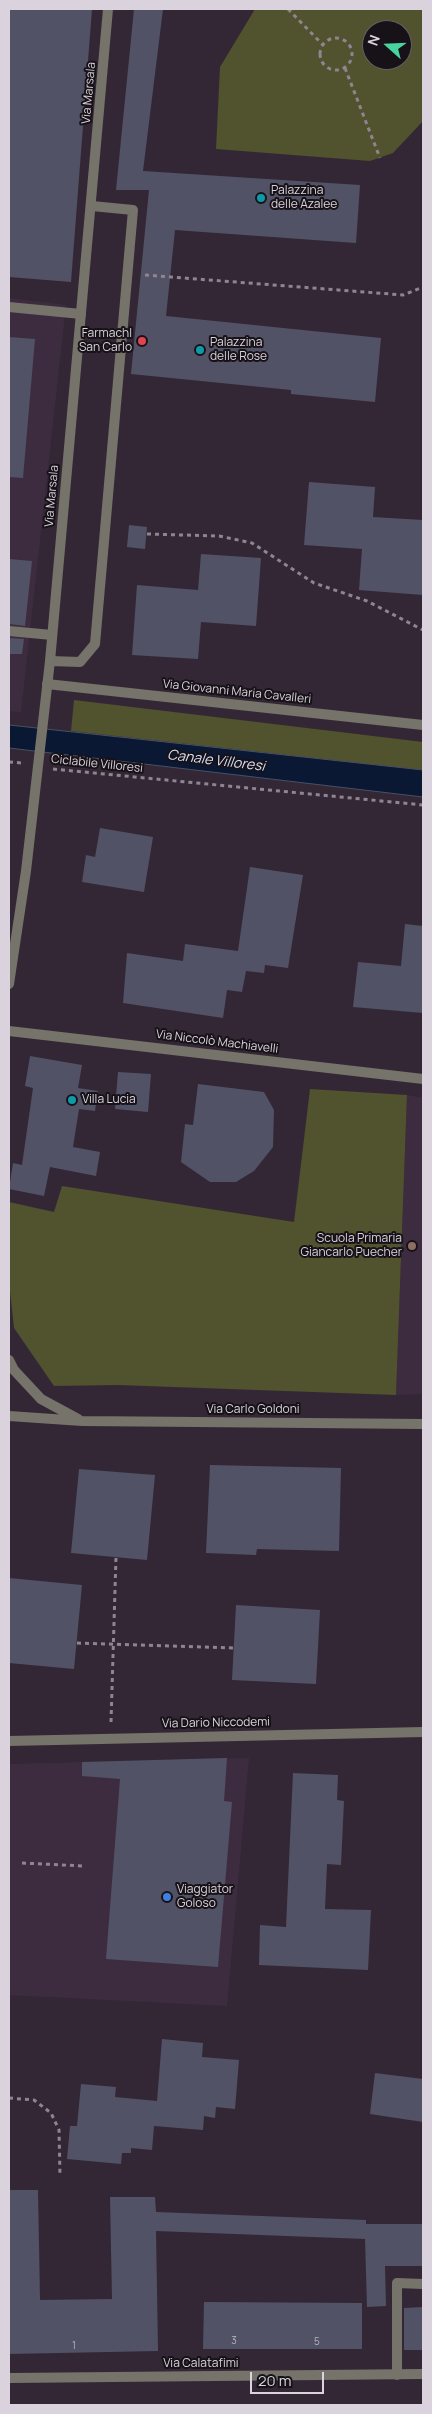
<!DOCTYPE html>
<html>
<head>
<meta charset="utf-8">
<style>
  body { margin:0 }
  #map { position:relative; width:432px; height:2414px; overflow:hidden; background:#332735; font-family:Manrope,sans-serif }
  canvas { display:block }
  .frame { position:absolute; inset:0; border:10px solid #dad2dc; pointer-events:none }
  .north { position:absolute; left:362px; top:20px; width:50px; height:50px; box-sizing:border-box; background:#171218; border:1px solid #655f66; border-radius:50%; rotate:290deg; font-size:14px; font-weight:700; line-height:20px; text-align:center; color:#dad2dc }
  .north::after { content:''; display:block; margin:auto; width:18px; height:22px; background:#47d49e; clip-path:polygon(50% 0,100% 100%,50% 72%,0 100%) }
  .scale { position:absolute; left:250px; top:2372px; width:74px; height:22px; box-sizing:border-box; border:2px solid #dad2dc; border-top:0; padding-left:6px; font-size:15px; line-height:18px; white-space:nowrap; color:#dad2dc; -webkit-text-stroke:4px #171218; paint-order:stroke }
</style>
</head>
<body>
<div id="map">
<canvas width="432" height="2414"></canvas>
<div class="frame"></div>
<div class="north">N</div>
<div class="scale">20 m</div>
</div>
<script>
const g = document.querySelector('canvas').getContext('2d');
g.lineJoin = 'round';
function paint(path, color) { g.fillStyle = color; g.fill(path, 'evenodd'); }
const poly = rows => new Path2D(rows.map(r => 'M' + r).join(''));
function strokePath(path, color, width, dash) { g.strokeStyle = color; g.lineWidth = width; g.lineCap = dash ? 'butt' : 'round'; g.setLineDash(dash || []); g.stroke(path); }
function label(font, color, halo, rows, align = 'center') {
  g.font = font + ' Manrope,sans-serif'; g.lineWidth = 4; g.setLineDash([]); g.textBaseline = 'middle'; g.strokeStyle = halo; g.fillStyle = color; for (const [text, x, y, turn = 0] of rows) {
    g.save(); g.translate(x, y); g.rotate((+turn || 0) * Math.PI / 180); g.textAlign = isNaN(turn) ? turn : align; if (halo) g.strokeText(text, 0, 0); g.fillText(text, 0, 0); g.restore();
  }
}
paint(poly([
  [9,298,66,305,21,712,9,711],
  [407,1095,423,1098,423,1394,396,1395],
  [249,1758,227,2006,9,1995,9,1764]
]), '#3d2c40');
paint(poly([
  [255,9,423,9,423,121,393,153,370,161,216,149,220,67],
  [372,30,402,30,402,60,372,60],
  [74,700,423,742,423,770,71,731],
  [310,1089,407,1095,396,1395,118,1385,54,1386,14,1328,9,1282,9,1202,54,1212,62,1186,294,1222]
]), '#51522e');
const water = poly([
  [9,725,423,770,423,797,9,748,9,725]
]);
paint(water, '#0a1833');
strokePath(water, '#485066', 1);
paint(poly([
  [9,9,92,9,71,282,9,277],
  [134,9,163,9,143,171,360,185,356,243,175,230,166,316,381,338,375,402,291,394,291,390,131,374,149,190,116,190],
  [9,337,35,339,23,478,9,477],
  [309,482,375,487,373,517,423,520,423,595,359,590,362,549,304,545],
  [129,525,147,527,145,549,127,547],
  [201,554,261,558,256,626,201,622,198,659,132,655,137,585,198,590],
  [9,559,32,561,25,626,9,624],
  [9,638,24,639,22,654,9,654],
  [100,828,153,837,144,892,82,882,86,855,95,857],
  [250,867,303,875,288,968,265,965,264,973,246,971,242,992,227,990,223,1018,123,1003,127,953,183,961,185,944,238,951],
  [405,924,423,926,423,1013,353,1007,358,962,401,966],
  [30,1056,82,1065,78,1088,98,1091,95,1111,79,1109,73,1147,100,1152,96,1176,50,1167,44,1196,9,1189,13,1163,22,1165,33,1088,25,1086],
  [118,1072,151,1074,148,1112,115,1109],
  [198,1084,264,1092,274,1110,273,1147,254,1171,236,1182,210,1182,181,1162,185,1124,193,1125],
  [210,1465,341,1468,339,1551,257,1549,256,1555,206,1553],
  [79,1469,155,1475,147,1560,71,1553],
  [9,1578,82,1585,74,1669,9,1663],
  [236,1605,320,1610,316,1684,232,1680],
  [227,1758,224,1801,232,1802,218,1967,106,1959,120,1779,82,1776,82,1762],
  [293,1773,338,1775,337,1800,344,1801,341,1865,327,1864,325,1909,371,1910,368,1970,259,1965,260,1925,286,1927],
  [162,2039,203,2043,202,2057,239,2060,235,2109,216,2107,215,2118,204,2116,203,2130,154,2126,152,2150,131,2148,131,2153,122,2153,121,2164,67,2159,70,2126,77,2126,81,2084,116,2087,115,2097,157,2101],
  [375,2073,423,2079,423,2122,370,2114],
  [9,2190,38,2190,40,2300,112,2299,110,2197,155,2197,156,2212,366,2220,366,2224,423,2224,423,2266,385,2266,386,2306,367,2307,365,2239,156,2231,158,2351,9,2354],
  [204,2302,362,2303,362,2349,203,2349],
  [423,2307,423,2350,404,2350,404,2308]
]), '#525266');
strokePath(poly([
  [288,9,323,45],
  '320 54a16 16 0 1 1 32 0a16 16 0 1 1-32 0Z',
  [345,68,380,158],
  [145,275,403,295,423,287],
  [147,534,219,536,252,543,314,583,367,601,423,630],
  [9,762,22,763],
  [53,769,423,805],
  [77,1643,234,1648],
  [111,1722,116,1557],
  [22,1863,84,1866],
  [9,2098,34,2100,51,2113,59,2130,60,2175]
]), '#8f8591', 3, [4, 4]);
strokePath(poly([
  [9,307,81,314],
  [50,661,80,662,95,644,133,210,92,206],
  [397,2375,397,2283,423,2284]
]), '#76736a', 10);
strokePath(poly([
  [9,631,52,635]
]), '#76736a', 10);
strokePath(poly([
  [47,684,423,725],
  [9,1031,423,1079],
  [9,1360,14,1370,41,1399,78,1419],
  [9,1416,82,1421,423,1424],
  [9,1741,423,1732],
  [9,2378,423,2374]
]), '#76736a', 10);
strokePath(poly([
  [9,984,26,871,50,661,108,9]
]), '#76736a', 10);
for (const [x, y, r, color] of [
  [261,198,5,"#0f9aa8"],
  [142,341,5,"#e0444e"],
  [200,350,5,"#0f9aa8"],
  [72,1100,5,"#0f9aa8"],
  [412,1246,5,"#8d6e63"],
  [167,1897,5,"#3f7fe0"]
]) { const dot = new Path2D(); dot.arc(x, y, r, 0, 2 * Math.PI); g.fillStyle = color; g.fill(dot); strokePath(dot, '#171218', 2); }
label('10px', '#b8b2be', null, [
  ["3",234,2341],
  ["5",317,2342],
  ["1",74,2346]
]);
label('12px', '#dad2dc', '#171218', [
  ["Via Marsala",89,93,-85],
  ["Via Marsala",52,496,-85],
  ["Via Giovanni Maria Cavalleri",237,692,6],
  ["Ciclabile Villoresi",97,764,6],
  ["Via Niccolò Machiavelli",217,1042,7],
  ["Via Carlo Goldoni",253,1410],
  ["Via Dario Niccodemi",216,1723,-1],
  ["Via Calatafimi",201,2364]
]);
label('12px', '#dad2dc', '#171218', [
  ["Palazzina",271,191],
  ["delle Azalee",271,205],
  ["Farmachl",132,334,"right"],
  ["San Carlo",132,348,"right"],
  ["Palazzina",210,343],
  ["delle Rose",210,357],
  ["Villa Lucia",82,1100],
  ["Scuola Primaria",402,1239,"right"],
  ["Giancarlo Puecher",402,1253,"right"],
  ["Viaggiator",177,1890],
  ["Goloso",177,1904]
], 'left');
label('italic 14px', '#d5e2f9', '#171218', [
  ["Canale Villoresi",216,761,7]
]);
</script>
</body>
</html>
